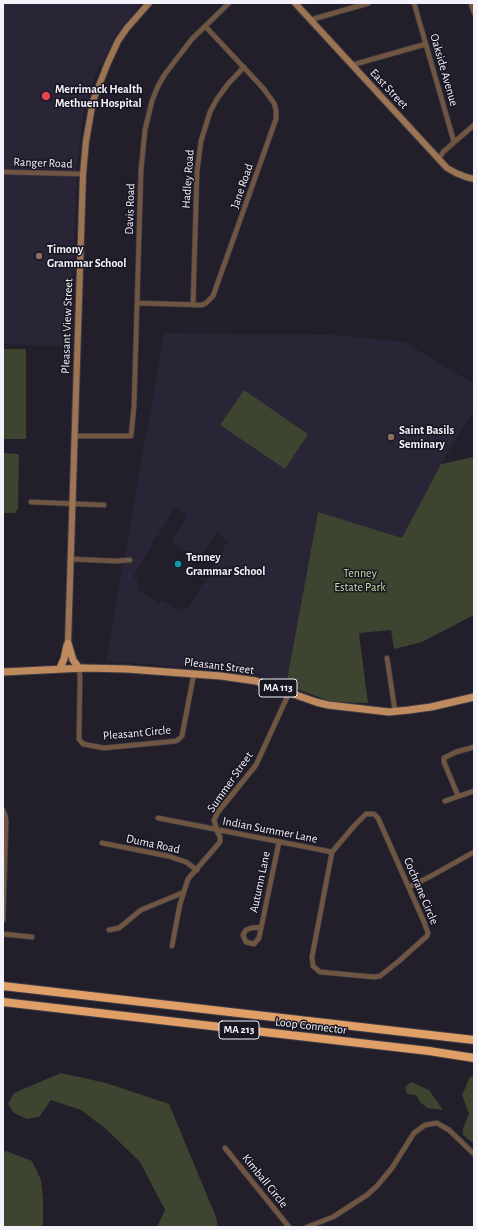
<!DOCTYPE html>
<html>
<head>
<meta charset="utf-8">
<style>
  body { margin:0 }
  #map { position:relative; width:477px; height:1230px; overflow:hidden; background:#221f2a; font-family:"Alegreya Sans",sans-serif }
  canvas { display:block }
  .frame { position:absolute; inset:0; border:4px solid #f3f1fa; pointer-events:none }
</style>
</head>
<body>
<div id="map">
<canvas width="477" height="1230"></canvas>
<div class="frame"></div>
</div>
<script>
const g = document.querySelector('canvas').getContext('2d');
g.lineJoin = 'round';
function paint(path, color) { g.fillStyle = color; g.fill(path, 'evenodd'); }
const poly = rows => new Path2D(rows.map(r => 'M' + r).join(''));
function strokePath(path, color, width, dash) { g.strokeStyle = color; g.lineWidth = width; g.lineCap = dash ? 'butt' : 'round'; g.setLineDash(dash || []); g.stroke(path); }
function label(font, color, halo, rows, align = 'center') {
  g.font = font + ' "Alegreya Sans",sans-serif'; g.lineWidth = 3; g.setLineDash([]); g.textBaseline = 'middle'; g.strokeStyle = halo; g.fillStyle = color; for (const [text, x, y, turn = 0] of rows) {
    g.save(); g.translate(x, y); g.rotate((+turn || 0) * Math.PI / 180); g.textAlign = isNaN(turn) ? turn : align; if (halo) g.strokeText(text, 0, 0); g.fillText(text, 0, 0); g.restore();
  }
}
paint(poly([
  [3,3,141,3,116,35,94,78,83,115,77,169,71,347,3,344],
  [164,333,334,335,404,342,474,384,474,410,441,464,402,541,318,512,286,685,256,673,106,661],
  [175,508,187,516,171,542,200,559,216,533,228,541,211,569,212,570,208,578,206,578,187,610,182,607,180,611,162,600,159,603,137,589,139,584,137,583,138,580,133,577,152,546,151,545,156,536,157,537]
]), '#292436');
paint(poly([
  [3,349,26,349,26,439,3,439],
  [244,390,308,434,285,469,220,425],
  [3,453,19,454,18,509,15,513,3,513],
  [474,457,474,615,422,642,394,649,391,630,359,633,368,703,332,702,286,685,318,512,402,538,441,464],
  [61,1073,106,1083,169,1104,216,1217,218,1227,157,1227,165,1210,140,1162,106,1129,81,1110,51,1100,39,1117,27,1119,14,1113,8,1104,14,1093],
  [474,1075,474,1144,463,1135,463,1128,469,1114,462,1095,470,1077],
  [411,1082,429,1090,443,1110,427,1108,420,1102,416,1095,407,1094,405,1087],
  [6,1151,32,1161,41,1180,43,1199,43,1227,3,1227,3,1152]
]), '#3d442f');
const street = poly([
  [414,3,454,142],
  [471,3,474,13],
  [310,20,369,3],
  [352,65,426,44],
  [439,159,443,152,474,125],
  [3,172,83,174],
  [137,303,202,305,206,303,213,296,276,119,276,110,274,103,263,88,205,26],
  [193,305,197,172,201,141,210,112,217,99,228,84,244,67],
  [75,436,131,436,134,406,141,170,145,130,152,101,158,86,165,74,192,39,229,3],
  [31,502,104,505],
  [70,559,115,561,130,560],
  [387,658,395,711],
  [79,668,80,677,79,739,83,744,104,748,176,741,179,739,182,736,194,673],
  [458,796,444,762,444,758,456,752,474,747],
  [445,801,474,791],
  [3,810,5,815,6,821,3,920],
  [366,814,374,814,378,818,424,922,428,933,427,936,399,961,380,976,374,977,320,972,313,966,312,957,332,852,355,825,366,814],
  [158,818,332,852],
  [102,843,168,856,186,862,197,870],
  [409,887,431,876,474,852],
  [261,927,251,928,246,930,243,935,246,942,254,944,259,938,279,842],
  [109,930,119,928,141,910,182,893],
  [3,934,32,937],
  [172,946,180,904,188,879,220,842,220,837,217,831,214,820,218,812,256,765,289,693],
  [225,1148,289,1227],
  [307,1227,333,1217,367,1195,377,1186,392,1168,414,1133,425,1125,437,1123,442,1126,449,1130,474,1154]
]);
const secondary = poly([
  [295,3,447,168,456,173,466,177,474,179],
  [68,643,83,174,86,141,93,101,107,65,118,41,127,28,149,3]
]);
const primary = poly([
  [68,643,73,660,79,668],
  [60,668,64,659,67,645],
  [3,672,84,668,127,669,221,676,256,681,316,702,328,705,389,712,409,710,431,707,474,697]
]);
const highway = poly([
  [3,986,474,1040],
  [3,1002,429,1051,474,1058]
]);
strokePath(street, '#3f3c47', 6);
strokePath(secondary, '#3f3c47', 8);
strokePath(primary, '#3f3c47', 9);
strokePath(highway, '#3f3c47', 10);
strokePath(street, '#705641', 4.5);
strokePath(secondary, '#9c7451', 6);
strokePath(primary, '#bf8a5d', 7);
strokePath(highway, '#df9f67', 8);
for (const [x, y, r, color] of [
  [46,96,5,"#e0444e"],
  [39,256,4,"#8d6e63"],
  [391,437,4,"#8d6e63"],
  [178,564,4,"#0f9aa8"]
]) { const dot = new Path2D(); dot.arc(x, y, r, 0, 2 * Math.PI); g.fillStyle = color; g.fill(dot); strokePath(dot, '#181621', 1.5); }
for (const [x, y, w] of [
  [278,688,38],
  [239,1030,40]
]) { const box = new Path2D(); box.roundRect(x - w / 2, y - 9, w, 18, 3); g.fillStyle = '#181621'; g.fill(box); strokePath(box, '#f3f1fa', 1); }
label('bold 11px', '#f3f1fa', null, [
  ["MA 113",278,688],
  ["MA 213",239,1030]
]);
label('12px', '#f3f1fa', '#181621', [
  ["Oakside Avenue",444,70,74],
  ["East Street",389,89,47],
  ["Ranger Road",43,163,2],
  ["Hadley Road",188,179,-86],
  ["Jane Road",242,186,-71],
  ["Davis Road",130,209,-88],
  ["Pleasant View Street",67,326,-88],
  ["Pleasant Street",219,666,7],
  ["Pleasant Circle",137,733,-5],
  ["Summer Street",230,782,-55],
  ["Indian Summer Lane",270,830,11],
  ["Duma Road",153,844,12],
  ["Autumn Lane",260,882,-78],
  ["Cochrane Circle",421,891,67],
  ["Loop Connector",311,1026,7],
  ["Kimball Circle",265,1181,51]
]);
label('bold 12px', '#f3f1fa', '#181621', [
  ["Merrimack Health",55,89],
  ["Methuen Hospital",55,103],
  ["Timony",47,249],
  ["Grammar School",47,263],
  ["Saint Basils",399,430],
  ["Seminary",399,444],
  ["Tenney",186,557],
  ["Grammar School",186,571]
], 'left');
label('12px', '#cbdda6', '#181621', [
  ["Tenney",360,573],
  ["Estate Park",360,587]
]);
</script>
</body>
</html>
